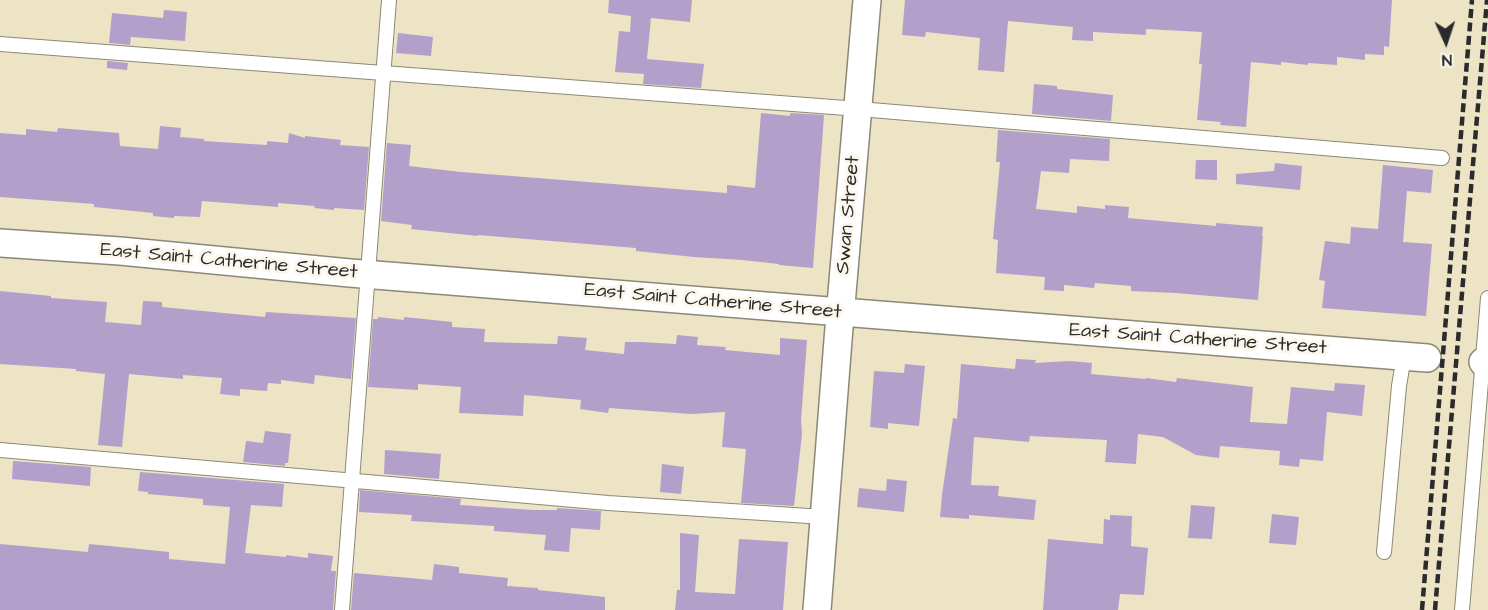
<!DOCTYPE html>
<html>
<head>
<meta charset="utf-8">
<style>
  body { margin:0 }
  #map { position:relative; width:1488px; height:610px; overflow:hidden; background:#ece4c5; font-family:"Architects Daughter",sans-serif }
  canvas { display:block }
  .north { position:absolute; left:1416px; top:12px; width:60px; height:60px; -webkit-text-stroke:4px #fbf7ec; paint-order:stroke; rotate:177deg; font-size:16px; font-weight:700; line-height:24px; text-align:center; color:#2b2b2b }
  .north::after { content:''; display:block; margin:auto; width:21px; height:27px; background:#2b2b2b; clip-path:polygon(50% 0,100% 100%,50% 72%,0 100%) }
</style>
</head>
<body>
<div id="map">
<canvas width="1488" height="610"></canvas>
<div class="north">N</div>
</div>
<script>
const g = document.querySelector('canvas').getContext('2d');
g.lineJoin = 'round';
function paint(path, color) { g.fillStyle = color; g.fill(path, 'evenodd'); }
const poly = rows => new Path2D(rows.map(r => 'M' + r).join(''));
function strokePath(path, color, width, dash) { g.strokeStyle = color; g.lineWidth = width; g.lineCap = dash ? 'butt' : 'round'; g.setLineDash(dash || []); g.stroke(path); }
function label(font, color, halo, rows, align = 'center') {
  g.font = font + ' "Architects Daughter",sans-serif'; g.lineWidth = 6; g.setLineDash([]); g.textBaseline = 'middle'; g.strokeStyle = halo; g.fillStyle = color; for (const [text, x, y, turn = 0] of rows) {
    g.save(); g.translate(x, y); g.rotate((+turn || 0) * Math.PI / 180); g.textAlign = isNaN(turn) ? turn : align; if (halo) g.strokeText(text, 0, 0); g.fillText(text, 0, 0); g.restore();
  }
}
paint(poly([
  [609,0,692,0,690,22,651,18,647,59,704,64,701,88,643,84,644,74,615,72,619,31,630,32,631,16,608,13],
  [905,0,1392,0,1389,47,1384,46,1384,55,1365,54,1365,60,1337,57,1337,65,1308,63,1308,65,1281,62,1281,65,1251,62,1246,127,1220,125,1221,122,1197,120,1202,64,1199,64,1202,32,1146,29,1146,35,1093,32,1093,41,1072,40,1073,27,1008,21,1004,72,978,70,980,38,926,32,925,37,902,35],
  [164,10,187,12,185,41,131,37,130,45,109,43,112,13,163,18],
  [398,33,433,37,431,56,396,53],
  [107,61,128,63,127,70,107,68],
  [1034,84,1057,86,1057,89,1113,95,1111,121,1032,114],
  [761,113,790,116,790,113,824,115,813,268,779,265,779,264,742,260,694,257,636,251,636,248,478,235,478,236,411,229,412,225,381,221,387,143,411,145,409,166,461,172,727,193,727,185,755,188],
  [160,126,181,128,180,137,204,139,204,141,267,145,267,141,288,143,289,133,305,138,305,136,341,140,340,145,369,147,364,210,334,208,334,210,314,208,315,206,278,203,278,207,202,201,200,217,174,216,174,218,153,216,153,213,94,207,94,204,0,197,0,133,26,135,26,129,57,132,58,128,119,133,120,146,158,149],
  [998,130,1110,139,1109,161,1070,159,1069,173,1041,171,1036,209,1077,213,1077,206,1105,209,1105,205,1129,207,1128,218,1216,226,1216,223,1263,227,1262,236,1263,235,1258,300,1176,293,1131,291,1131,286,1095,283,1094,288,1064,285,1064,291,1044,290,1045,277,996,273,998,240,993,239,1000,162,996,162],
  [1196,160,1217,160,1217,180,1195,179],
  [1275,163,1302,166,1300,190,1236,184,1236,174,1274,171],
  [1383,165,1433,170,1431,193,1407,191,1403,242,1432,244,1426,316,1322,308,1325,281,1319,280,1325,241,1350,244,1351,227,1378,229],
  [0,291,51,296,51,298,107,302,105,322,141,325,143,301,162,302,162,307,265,317,266,312,356,318,351,379,315,375,314,384,281,380,281,384,268,383,267,391,240,389,240,396,220,394,222,378,183,375,183,379,129,374,122,447,98,445,105,374,76,371,76,369,0,364],
  [378,317,404,320,404,317,424,319,452,322,452,327,485,329,484,342,557,344,558,336,587,338,585,350,624,354,625,342,640,342,676,344,677,335,698,337,697,345,726,347,725,350,780,355,780,338,807,340,801,421,802,434,794,506,741,503,746,449,722,447,725,412,691,414,609,408,608,413,580,409,581,400,524,395,523,416,459,413,461,387,418,384,418,390,368,387,373,319,378,319],
  [1016,359,1036,360,1035,363,1070,361,1092,363,1091,374,1146,379,1146,378,1176,382,1177,378,1253,387,1250,422,1287,424,1291,387,1334,391,1335,383,1365,385,1362,416,1327,412,1323,461,1300,459,1299,467,1279,465,1280,451,1220,446,1219,458,1196,455,1163,437,1138,434,1136,464,1105,462,1107,440,1030,436,1029,442,974,437,971,485,999,486,998,496,1036,500,1034,520,969,515,969,519,940,517,942,495,953,418,957,419,961,364,1015,369],
  [905,364,925,366,919,426,888,423,888,429,870,427,874,371,904,373],
  [265,431,291,434,288,463,285,463,285,466,243,462,246,441,263,443],
  [385,450,441,454,439,479,384,474],
  [13,461,91,467,90,486,12,479],
  [662,464,684,467,681,494,660,492],
  [140,472,284,484,282,507,251,505,245,553,286,557,286,555,308,558,308,553,333,556,331,571,336,571,333,610,0,610,0,544,88,552,89,544,110,546,169,552,169,559,225,564,230,507,203,505,203,499,148,494,148,492,138,491],
  [887,479,907,481,904,512,857,507,859,488,886,491],
  [360,490,461,499,460,505,533,510,557,510,557,508,601,511,600,530,571,528,569,552,544,550,546,535,494,531,494,526,411,521,412,515,359,512],
  [1191,505,1215,507,1212,539,1188,538],
  [1272,514,1299,517,1296,545,1269,543],
  [1110,515,1132,516,1131,546,1148,548,1144,595,1120,594,1118,610,1043,610,1048,539,1103,544,1104,519,1110,520],
  [680,533,699,535,695,592,735,594,739,539,788,542,783,610,675,610,677,590,680,590],
  [434,564,459,567,459,573,508,578,507,586,538,588,538,590,605,597,605,610,351,610,354,573,432,580]
]), '#b2a0cb');
const lane = poly([
  [0,44,859,109,1442,158],
  [0,450,608,503,824,517],
  [1384,552,1399,386,1404,356],
  [342,610,389,0],
  [1462,610,1488,298]
]);
const street = poly([
  [0,243,120,251,350,273,816,310,1427,358],
  [1483,362,1488,363],
  [817,610,838,340,867,0]
]);
strokePath(lane, '#8c8878', 16);
strokePath(street, '#8c8878', 30);
strokePath(lane, '#fff', 14);
strokePath(street, '#fff', 27);
strokePath(poly([
  [1422,610,1472,0],
  [1435,610,1487,0]
]), '#2b2b2b', 4.5, [9, 4.5]);
label('20px', '#2b2b2b', '#fbf7ec', [
  ["Swan Street",849,215,-85],
  ["East Saint Catherine Street",229,262,5],
  ["East Saint Catherine Street",713,302,5],
  ["East Saint Catherine Street",1198,340,4]
]);
</script>
</body>
</html>
